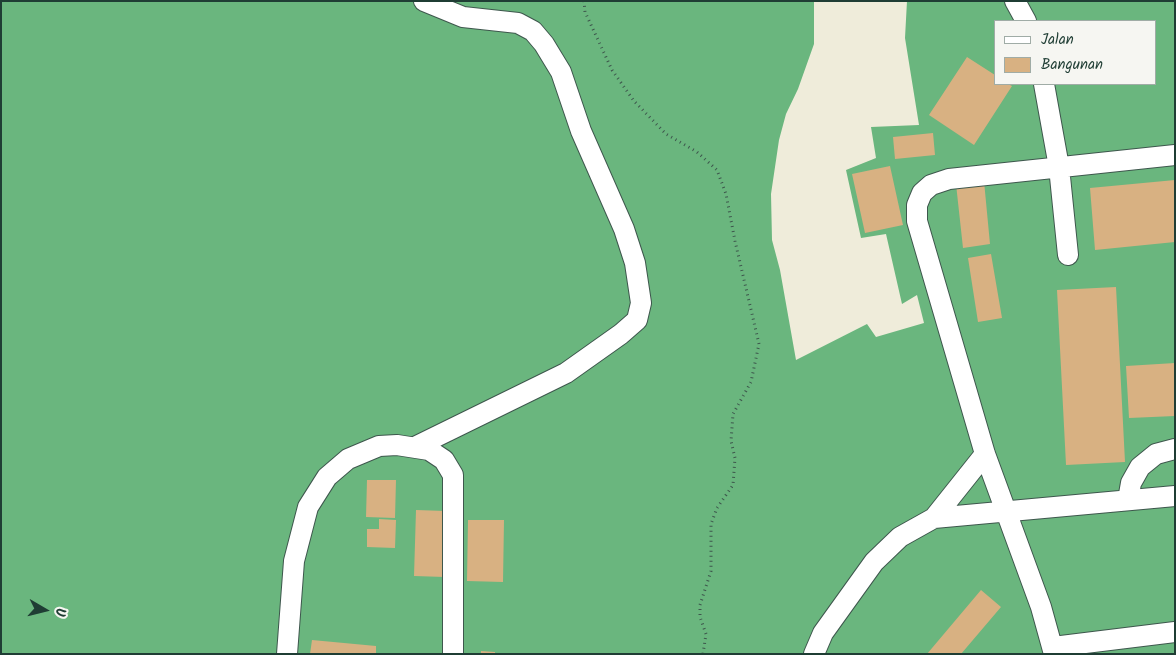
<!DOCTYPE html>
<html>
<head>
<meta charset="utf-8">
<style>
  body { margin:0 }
  #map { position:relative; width:1176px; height:655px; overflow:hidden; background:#efecda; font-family:Kalam,sans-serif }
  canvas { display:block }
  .frame { position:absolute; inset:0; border:2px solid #1f3d34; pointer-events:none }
  .legend { position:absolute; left:994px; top:20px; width:162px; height:65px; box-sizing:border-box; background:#f6f6f2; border:1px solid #a0aca6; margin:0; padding:6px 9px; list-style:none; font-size:15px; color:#1f3d34 }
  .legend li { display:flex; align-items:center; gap:10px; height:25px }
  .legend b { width:25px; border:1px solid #a0aca6 }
  .north { position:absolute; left:20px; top:585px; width:50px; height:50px; -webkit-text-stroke:4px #f6f6f2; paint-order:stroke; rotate:98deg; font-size:14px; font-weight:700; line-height:20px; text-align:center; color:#1f3d34 }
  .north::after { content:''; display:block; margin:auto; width:18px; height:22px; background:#1f3d34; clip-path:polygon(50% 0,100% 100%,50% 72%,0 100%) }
</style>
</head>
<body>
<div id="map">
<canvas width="1176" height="655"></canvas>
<div class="frame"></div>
<ul class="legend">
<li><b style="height:6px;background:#fff"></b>Jalan</li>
<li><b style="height:14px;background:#d8b182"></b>Bangunan</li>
</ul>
<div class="north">U</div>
</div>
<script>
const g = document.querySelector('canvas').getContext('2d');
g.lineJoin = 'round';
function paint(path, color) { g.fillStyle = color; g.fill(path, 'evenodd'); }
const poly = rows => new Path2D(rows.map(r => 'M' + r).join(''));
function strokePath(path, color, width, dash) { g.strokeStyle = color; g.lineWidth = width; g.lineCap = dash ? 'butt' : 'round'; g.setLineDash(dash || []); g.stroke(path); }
paint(poly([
  [1,1,814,1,814,44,798,89,786,114,779,140,771,194,772,240,780,270,796,360,867,324,876,337,924,323,917,295,902,304,886,234,861,238,846,170,876,158,871,127,919,125,905,38,907,1,1175,1,1175,654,1,654],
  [995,21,1155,21,1155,84,995,84]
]), '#6ab67e');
paint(poly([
  [967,57,995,75,995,84,1008,84,1012,86,974,145,929,115],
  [933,133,935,155,895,159,893,137],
  [890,166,903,225,865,233,852,174],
  [1175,180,1175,242,1095,250,1090,188],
  [984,181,990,244,963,248,956,184],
  [991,254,1002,318,978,322,968,258],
  [1116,287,1125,462,1066,465,1057,290],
  [1175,363,1175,416,1129,418,1126,366],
  [367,480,396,480,395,518,366,517],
  [416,510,446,511,445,577,414,576],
  [379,519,396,520,395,548,367,547,367,529,379,529],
  [468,520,504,520,503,582,467,581],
  [981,590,1001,607,961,654,927,654],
  [312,640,376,646,376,654,310,654],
  [481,651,495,652,495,654,481,654]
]), '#d8b182');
const minor = poly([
  [1015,1,1026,21],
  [1044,84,1059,167,1068,255],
  [417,446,566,373,621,334,637,320,641,303,635,263,624,229,581,131,561,72,544,44,533,31,518,23,463,17,424,1],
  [1128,500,1131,483,1140,467,1156,454,1175,449],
  [934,518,985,454],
  [1053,647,1175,632],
  [287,654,294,561,308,507,327,477,348,459,379,446,397,445,429,450,444,460,453,475,453,654],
  [814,654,823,633,874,562,900,537,934,518,1175,496],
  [1054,654,1041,607,985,454,917,221,917,205,922,193,931,185,949,179,1175,155]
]);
strokePath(minor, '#3e574d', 22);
strokePath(poly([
  [584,1,585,12,612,70,634,101,666,134,697,152,717,170,726,194,735,241,759,344,751,382,733,414,731,441,735,458,733,485,717,508,711,524,711,571,700,605,700,617,706,634,703,654]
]), '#3e574d', 3, [1, 4]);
strokePath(minor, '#fff', 20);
</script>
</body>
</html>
